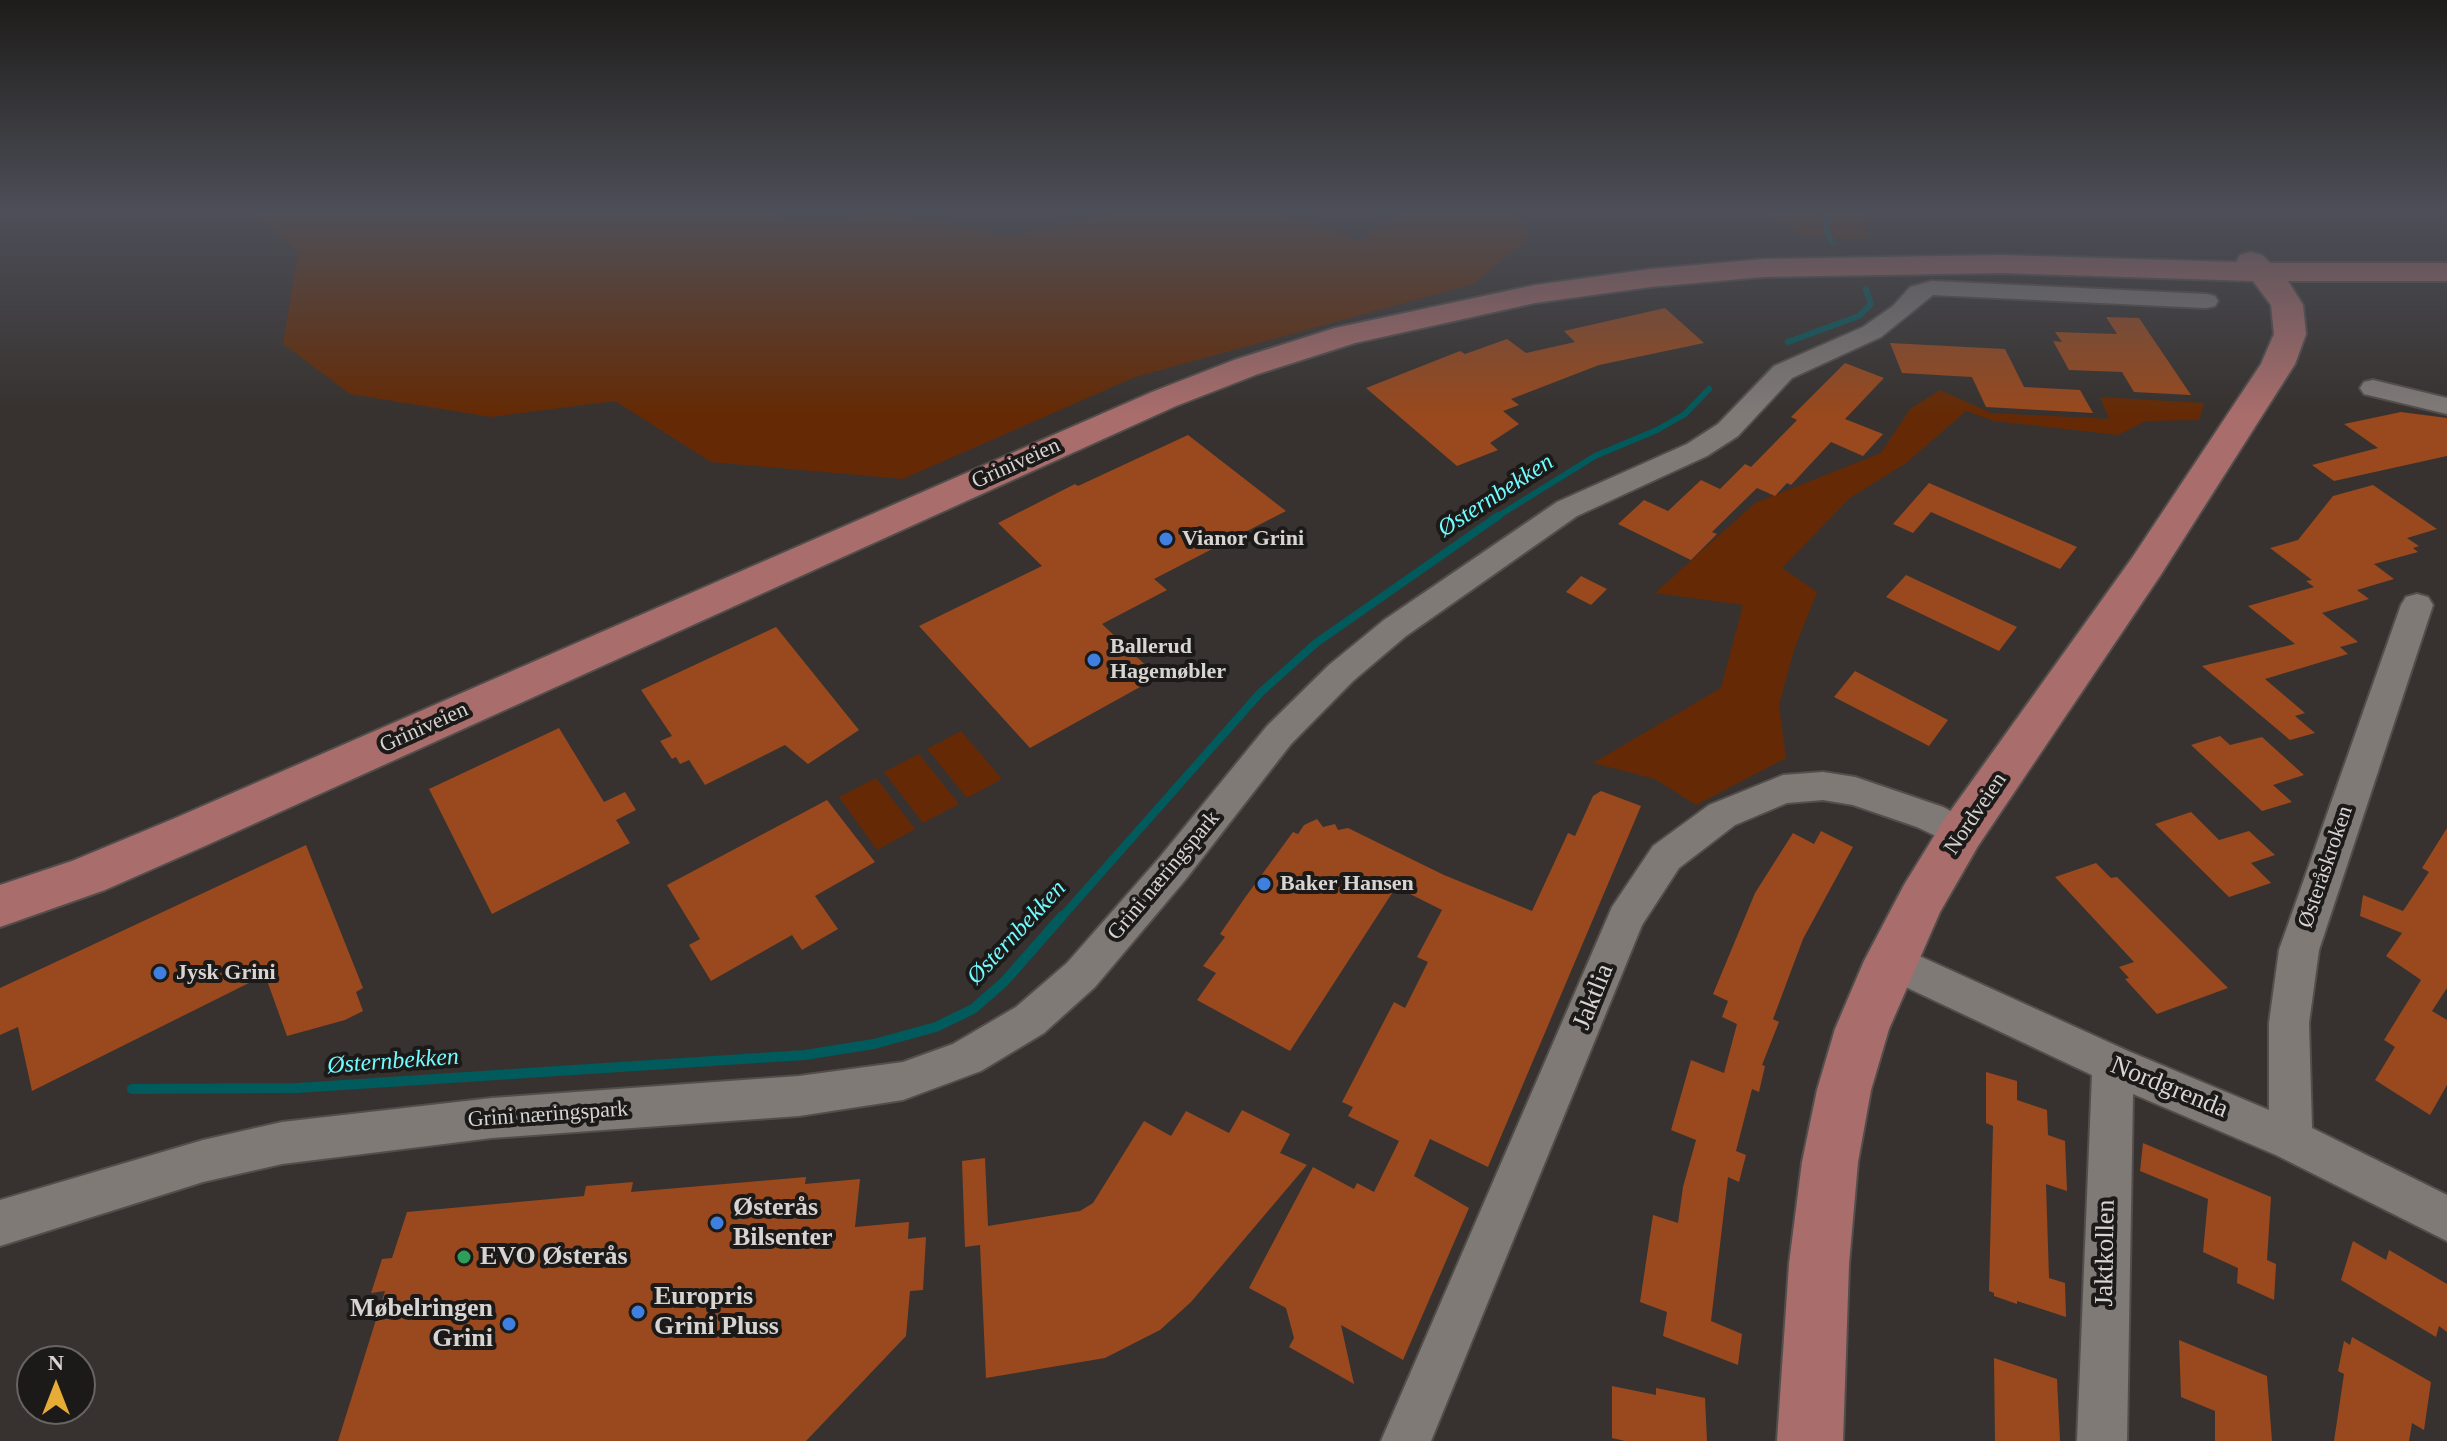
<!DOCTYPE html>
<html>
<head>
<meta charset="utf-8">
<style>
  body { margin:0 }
  #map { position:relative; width:2447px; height:1441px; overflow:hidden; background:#37322f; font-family:"Times New Roman",serif }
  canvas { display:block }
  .north { position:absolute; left:16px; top:1345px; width:80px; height:80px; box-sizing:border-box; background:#1c1a19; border:2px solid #676463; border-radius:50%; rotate:0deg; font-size:22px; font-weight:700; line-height:32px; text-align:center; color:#d7d4d2 }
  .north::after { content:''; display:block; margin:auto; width:28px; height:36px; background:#e7ac36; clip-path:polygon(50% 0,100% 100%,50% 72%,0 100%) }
</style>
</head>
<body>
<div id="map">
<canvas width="2447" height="1441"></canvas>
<div class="north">N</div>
</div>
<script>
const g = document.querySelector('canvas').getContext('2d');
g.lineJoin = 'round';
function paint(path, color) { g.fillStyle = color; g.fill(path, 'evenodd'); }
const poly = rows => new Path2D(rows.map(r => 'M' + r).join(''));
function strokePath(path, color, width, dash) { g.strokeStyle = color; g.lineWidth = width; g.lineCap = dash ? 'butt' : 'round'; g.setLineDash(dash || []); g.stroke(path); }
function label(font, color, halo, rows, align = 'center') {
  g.font = font + ' "Times New Roman",serif'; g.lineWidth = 8; g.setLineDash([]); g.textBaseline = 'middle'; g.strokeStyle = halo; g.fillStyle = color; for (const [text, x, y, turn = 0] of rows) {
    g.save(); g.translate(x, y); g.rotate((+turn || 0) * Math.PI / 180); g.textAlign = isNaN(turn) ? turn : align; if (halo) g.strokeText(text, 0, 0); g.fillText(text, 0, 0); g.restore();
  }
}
paint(poly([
  [251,212,774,212,792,223,889,212,1013,236,1111,212,1279,212,1361,241,1398,212,1517,212,1530,237,1473,284,1135,377,903,479,711,462,615,401,491,417,350,394,283,344,298,252],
  [1758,212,1871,212,1866,239,1805,237],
  [1940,390,1991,413,2109,419,2100,397,2204,403,2199,420,2146,421,2118,435,1994,421,1966,411,1906,463,1850,498,1782,568,1817,592,1794,650,1779,705,1786,758,1696,805,1655,779,1593,763,1721,688,1743,605,1655,593,1755,503,1881,453,1910,409],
  [961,731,1002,779,967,798,927,749],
  [919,754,959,804,923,823,884,772],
  [876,778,915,829,877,850,839,797]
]), '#652a05');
strokePath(poly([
  [1826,212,1827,233,1833,243],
  [1788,342,1859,316,1871,304,1866,289],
  [1495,518,1595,456,1657,430,1685,414,1709,389]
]), '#015a5c', 6);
strokePath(poly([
  [1061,918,1260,693,1316,643,1498,516]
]), '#015a5c', 8);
strokePath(poly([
  [132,1089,297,1088,805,1055,874,1044,936,1027,973,1009,1004,982,1062,916]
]), '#015a5c', 10);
paint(poly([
  [1665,308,1704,343,1599,365,1511,399,1519,405,1503,411,1519,424,1490,443,1498,450,1457,466,1366,388,1460,351,1465,354,1507,339,1526,353,1575,342,1564,331],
  [2106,317,2139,318,2191,395,2134,392,2122,372,2069,370,2053,341,2062,342,2055,332,2117,334],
  [1890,343,2005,349,2024,387,2080,390,2093,413,1986,407,1972,377,1902,373],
  [1845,363,1884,378,1845,419,1883,434,1863,456,1831,442,1791,485,1787,483,1775,496,1757,488,1712,532,1717,534,1691,560,1618,524,1644,500,1668,511,1701,480,1720,489,1745,464,1751,467,1797,420,1791,417],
  [2401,412,2447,418,2447,456,2334,481,2312,465,2378,448,2344,424],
  [1188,435,1286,511,1154,579,1167,590,1102,624,1158,677,1030,748,919,626,1042,566,998,523,1075,484,1078,486],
  [1929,483,2077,547,2060,569,1931,512,1913,533,1893,524],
  [2373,485,2437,529,2407,538,2419,546,2413,548,2418,552,2374,564,2394,579,2357,590,2369,599,2322,613,2358,642,2340,647,2348,654,2265,679,2305,713,2295,716,2315,733,2290,740,2202,666,2295,644,2248,606,2314,587,2306,581,2312,580,2270,548,2298,540,2333,496],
  [1906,575,2017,627,1999,651,1886,597],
  [1581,576,1607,589,1591,605,1566,592],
  [776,627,859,730,808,764,785,745,705,785,689,760,680,764,676,757,672,759,660,741,672,736,641,690],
  [1855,671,1948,720,1929,746,1834,697],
  [559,728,604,802,625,792,636,810,616,820,630,843,492,914,429,789],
  [2220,736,2230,745,2262,737,2304,775,2273,785,2292,802,2262,811,2191,745],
  [1601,791,1641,806,1488,1167,1430,1139,1414,1176,1469,1208,1403,1360,1341,1325,1354,1384,1289,1347,1294,1338,1286,1308,1249,1288,1313,1167,1354,1189,1357,1183,1374,1192,1399,1141,1348,1116,1353,1107,1342,1102,1394,1002,1405,1008,1428,962,1417,957,1442,910,1396,887,1290,1051,1197,1000,1216,973,1203,966,1225,937,1220,934,1244,899,1293,832,1298,834,1304,825,1317,819,1323,827,1335,824,1338,830,1348,828,1444,875,1532,911,1568,833,1575,836,1593,796],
  [827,800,875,862,815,896,838,929,802,950,792,935,711,981,689,945,700,939,667,885],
  [2191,812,2219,840,2249,831,2275,855,2251,863,2271,883,2229,897,2155,824],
  [2447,828,2447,988,2432,1011,2447,1020,2447,1085,2430,1115,2375,1080,2395,1047,2384,1040,2421,980,2386,956,2402,933,2360,916,2363,895,2403,911,2429,872,2422,868],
  [1821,831,1853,847,1803,939,1773,1019,1779,1022,1762,1065,1765,1066,1759,1092,1752,1089,1736,1151,1746,1155,1739,1182,1728,1177,1711,1321,1742,1334,1738,1365,1663,1336,1667,1312,1640,1302,1653,1215,1678,1223,1683,1187,1696,1140,1671,1130,1691,1060,1724,1073,1737,1024,1722,1017,1728,1001,1713,994,1755,893,1793,833,1814,844],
  [306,845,363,988,356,992,363,1011,345,1020,287,1036,265,975,32,1091,18,1027,0,1035,0,988],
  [2096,863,2111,878,2117,877,2228,988,2157,1014,2125,979,2129,978,2119,967,2134,962,2055,877],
  [1986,1072,2017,1081,2017,1100,2047,1110,2048,1135,2065,1141,2067,1191,2046,1184,2049,1278,2065,1283,2066,1317,2017,1301,2017,1304,1994,1296,1994,1293,1989,1291,1993,1126,1986,1123],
  [1242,1110,1290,1134,1280,1153,1307,1165,1191,1302,1160,1330,1105,1358,986,1378,980,1245,965,1247,962,1161,985,1158,988,1226,1080,1211,1093,1203,1144,1121,1171,1136,1186,1111,1229,1133],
  [2143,1143,2271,1197,2267,1260,2276,1264,2274,1300,2237,1283,2238,1268,2203,1252,2208,1199,2140,1171],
  [806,1177,805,1184,860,1179,855,1227,909,1222,908,1239,926,1237,923,1290,910,1291,906,1336,806,1441,338,1441,385,1291,371,1293,382,1259,392,1258,407,1212,584,1196,586,1186,633,1182,631,1192],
  [2353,1241,2386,1260,2389,1250,2447,1284,2447,1332,2439,1326,2436,1337,2341,1280],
  [2352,1337,2431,1382,2424,1430,2412,1423,2409,1441,2334,1441,2344,1374,2338,1371,2344,1341,2350,1345],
  [2179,1340,2267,1376,2272,1441,2215,1441,2215,1411,2181,1397],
  [1994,1358,2057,1379,2060,1441,1995,1441],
  [1612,1386,1656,1395,1656,1388,1705,1398,1707,1441,1625,1441,1612,1438]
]), '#99491d');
const minor = poly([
  [1932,281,2206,294,2215,296,2218,301,2215,306,2206,308,1933,295,1881,337,1792,378,1738,436,1707,456,1577,516,1406,636,1353,681,1291,744,1186,879,1095,987,1044,1033,981,1071,903,1100,799,1116,492,1138,282,1164,203,1182,0,1246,0,1200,203,1140,282,1122,492,1098,799,1076,903,1062,953,1044,1016,1007,1067,963,1160,857,1267,726,1329,665,1384,620,1557,502,1687,444,1718,424,1774,366,1863,327,1893,306,1910,287,1932,281],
  [2373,380,2447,398,2447,414,2364,394,2360,388,2364,382,2373,380],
  [2417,594,2428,597,2433,605,2319,950,2309,1023,2312,1128,2447,1195,2447,1241,2276,1155,2133,1094,2127,1441,2077,1441,2092,1075,1876,973,1870,961,1876,949,1890,944,1904,949,2128,1051,2269,1110,2269,1023,2279,950,2401,605,2406,597,2417,594],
  [1823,772,1855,777,1943,807,1974,823,1979,833,1974,843,1961,848,1917,827,1853,805,1823,800,1787,803,1735,825,1679,868,1642,925,1431,1441,1381,1441,1612,907,1653,846,1709,805,1783,775,1823,772]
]);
const major = poly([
  [2251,252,2262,255,2270,263,2447,263,2447,281,2288,281,2303,305,2306,334,2295,364,2160,576,1978,846,1940,912,1889,1029,1871,1090,1858,1162,1849,1264,1843,1441,1777,1441,1789,1264,1802,1162,1817,1090,1835,1029,1864,961,1904,885,1944,820,2132,558,2261,364,2274,334,2271,305,2253,281,2000,273,1763,277,1651,287,1535,303,1355,343,1258,374,1176,406,207,845,105,890,0,927,0,885,72,861,173,819,1152,392,1234,360,1335,328,1535,285,1651,269,1763,259,2000,255,2236,262,2240,255,2251,252]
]);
strokePath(minor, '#524e4b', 4);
strokePath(major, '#524e4b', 4);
paint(minor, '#807a77');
paint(major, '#a96d6b');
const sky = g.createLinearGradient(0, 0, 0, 414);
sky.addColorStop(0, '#1e1c1a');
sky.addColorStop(0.51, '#4d4f58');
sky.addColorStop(1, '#4d4f5800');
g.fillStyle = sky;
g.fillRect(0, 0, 2447, 414);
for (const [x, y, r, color] of [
  [1166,539,8,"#3f7fe0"],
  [1094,660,8,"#3f7fe0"],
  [1264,884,8,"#3f7fe0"],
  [160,973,8,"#3f7fe0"],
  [717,1223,8,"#3f7fe0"],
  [464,1257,8,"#2e9e5b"],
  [638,1312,8,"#3f7fe0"],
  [509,1324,8,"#3f7fe0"]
]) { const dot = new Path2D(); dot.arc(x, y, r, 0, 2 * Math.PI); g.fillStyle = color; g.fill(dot); strokePath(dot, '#1c1a19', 3); }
label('22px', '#d7d4d2', '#1c1a19', [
  ["Griniveien",1016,464,-24],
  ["Griniveien",424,728,-24],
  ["Nordveien",1976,814,-56],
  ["Østeråskroken",2326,867,-71],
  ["Grini næringspark",1164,876,-50],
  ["Grini næringspark",548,1115,-4]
]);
label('bold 22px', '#d7d4d2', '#1c1a19', [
  ["Vianor Grini",1182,539],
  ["Ballerud",1110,647],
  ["Hagemøbler",1110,672],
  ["Baker Hansen",1280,884],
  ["Jysk Grini",176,973]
], 'left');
label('italic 24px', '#71fcff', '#1c1a19', [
  ["Østernbekken",1496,496,-33],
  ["Østernbekken",1017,933,-47],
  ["Østernbekken",393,1062,-4]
]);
label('26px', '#d7d4d2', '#1c1a19', [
  ["Jaktlia",1594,997,-68],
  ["Nordgrenda",2169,1088,22],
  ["Jaktkollen",2106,1253,-89]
]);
label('bold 26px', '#d7d4d2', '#1c1a19', [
  ["Østerås",733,1208],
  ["Bilsenter",733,1238],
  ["EVO Østerås",480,1257],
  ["Europris",654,1297],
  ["Grini Pluss",654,1327],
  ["Møbelringen",493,1309,"right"],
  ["Grini",493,1339,"right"]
], 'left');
</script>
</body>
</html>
